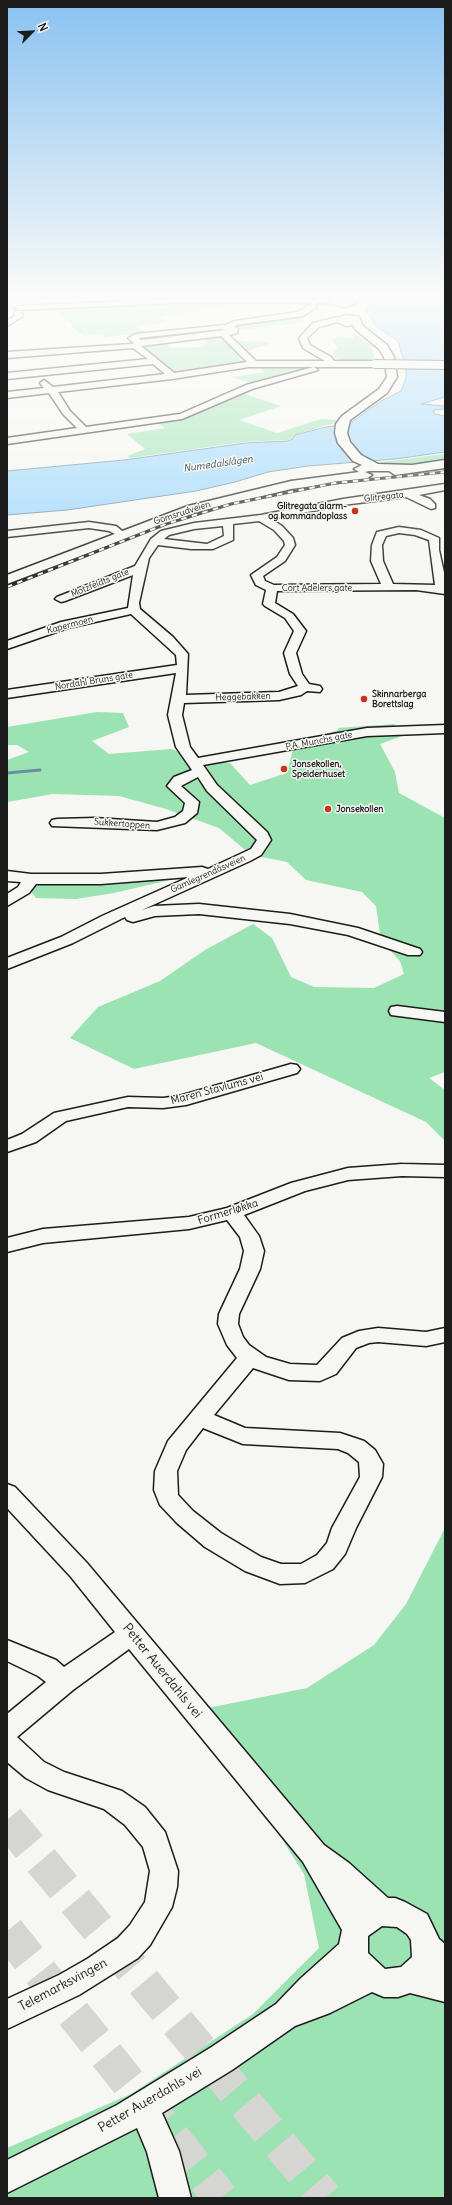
<!DOCTYPE html>
<html>
<head>
<meta charset="utf-8">
<style>
  body { margin:0 }
  #map { position:relative; width:452px; height:2205px; overflow:hidden; background:#f6f6f2; font-family:Delius,sans-serif }
  canvas { display:block }
  .frame { position:absolute; inset:0; border:8px solid #1c1c1c; pointer-events:none }
  .north { position:absolute; left:12px; top:12px; width:40px; height:40px; -webkit-text-stroke:3px #f6f6f2; paint-order:stroke; rotate:66deg; font-size:11px; font-weight:700; line-height:16px; text-align:center; color:#1c1c1c }
  .north::after { content:''; display:block; margin:auto; width:14px; height:18px; background:#1c1c1c; clip-path:polygon(50% 0,100% 100%,50% 72%,0 100%) }
</style>
</head>
<body>
<div id="map">
<canvas width="452" height="2205"></canvas>
<div class="frame"></div>
<div class="north">N</div>
</div>
<script>
const g = document.querySelector('canvas').getContext('2d');
g.lineJoin = 'round';
function paint(path, color) { g.fillStyle = color; g.fill(path, 'evenodd'); }
const poly = rows => new Path2D(rows.map(r => 'M' + r).join(''));
function strokePath(path, color, width, dash) { g.strokeStyle = color; g.lineWidth = width; g.lineCap = dash ? 'butt' : 'round'; g.setLineDash(dash || []); g.stroke(path); }
function label(font, color, halo, rows, align = 'center') {
  g.font = font + ' Delius,sans-serif'; g.lineWidth = 3; g.setLineDash([]); g.textBaseline = 'middle'; g.strokeStyle = halo; g.fillStyle = color; for (const [text, x, y, turn = 0] of rows) {
    g.save(); g.translate(x, y); g.rotate((+turn || 0) * Math.PI / 180); g.textAlign = isNaN(turn) ? turn : align; if (halo) g.strokeText(text, 0, 0); g.fillText(text, 0, 0); g.restore();
  }
}
paint(poly([
  [222,301,225,306,157,317,165,322,136,326,146,333,105,337,102,334,84,336,70,326,74,325,55,311,147,303],
  [302,315,303,322,243,330,231,324],
  [350,333,361,337,371,346,374,355,374,363,348,362,335,358,333,353,338,347,331,340,341,337,355,338],
  [218,336,221,337,245,363,175,372,144,347,145,344,165,343,171,348,201,347,200,345,209,344,202,339,191,339],
  [232,339,252,342,274,342,244,352],
  [262,366,315,367,254,384,232,377,265,372,258,367],
  [242,393,281,406,239,420,277,433,321,419,337,420,337,422,295,435,292,439,288,440,244,442,130,458,127,456,145,449,127,434,165,428,157,422,187,417],
  [445,454,445,462,415,465,378,465,374,463],
  [97,712,123,713,129,727,92,741,109,754,171,749,206,761,230,763,250,785,287,773,294,745,338,730,338,728,394,724,405,735,380,744,395,772,399,793,445,818,445,1072,429,1078,445,1090,445,1141,426,1122,256,1043,134,1069,70,1038,98,1007,160,981,205,950,253,924,272,938,291,977,314,987,374,988,404,974,400,961,381,941,376,906,362,892,306,880,287,862,251,855,219,828,166,809,119,796,53,794,7,802,7,760,29,752,17,745,7,745,7,727],
  [174,879,114,893,76,899,36,898,30,890,41,884],
  [445,1528,445,2198,7,2198,7,2148,131,2094,253,2014,319,1948,304,1874,241,1774,188,1712,307,1688,374,1645,406,1604]
]), '#9be3b2');
const water = poly([
  [368,298,445,298,445,397,421,404,445,406,445,409,435,410,433,411,435,414,445,416,445,452,395,459,308,466,268,472,235,482,196,491,67,510,7,515,7,471,124,460,246,443,288,441,293,439,295,435,326,427,349,424,381,401,401,391,406,378,406,368,398,341,375,326,372,318,365,311,370,302,368,298]
]);
paint(water, '#9ed8fe');
strokePath(water, '#6a8da4', 1);
strokePath(poly([
  [7,773,40,770]
]), '#6a8da4', 3);
strokePath(poly([
  [7,1820,325,2198],
  [7,1931,221,2198]
]), '#d5d5d2', 35, [35, 18]);
const minor = poly([
  [196,298,337,299,338,301,334,303,316,303,317,307,303,316,237,325,234,327,238,329,237,333,229,335,256,361,325,361,303,348,299,338,313,323,338,317,342,319,341,321,319,327,307,338,310,345,331,357,334,361,375,361,379,364,375,367,249,367,172,379,58,392,70,411,86,427,180,414,246,385,314,367,318,370,252,389,182,419,7,444,7,438,77,428,63,414,49,393,7,398,7,392,44,388,40,383,44,380,53,387,165,374,153,364,7,379,7,373,148,359,133,348,7,358,7,352,132,344,134,343,128,338,136,334,225,325,235,321,298,312,312,303,196,302,18,310,14,308,18,306,196,298],
  [221,329,227,330,141,340,138,338,221,329],
  [221,336,247,362,174,373,141,346,221,336],
  [16,311,22,311,22,317,7,326,7,321,14,316,16,311],
  [445,484,445,490,419,495,430,499,435,504,435,508,431,509,406,497,343,505,271,519,282,526,293,538,295,545,285,561,263,576,265,581,274,585,381,584,371,561,372,545,377,532,399,527,421,530,439,538,439,550,445,577,445,594,416,590,277,591,275,603,293,614,306,631,296,653,302,674,309,684,320,686,322,689,320,692,307,691,301,695,279,700,184,703,182,715,190,747,198,758,367,728,445,725,445,733,367,736,203,765,217,785,267,832,271,840,261,855,250,861,142,910,154,906,199,904,290,914,358,928,420,949,422,952,420,955,408,955,348,935,290,924,199,914,155,916,133,922,127,920,125,917,73,943,7,969,7,958,61,937,102,916,189,877,101,884,36,884,29,893,7,906,7,894,18,887,21,882,7,881,7,871,31,874,101,874,202,867,208,869,251,849,257,840,207,791,198,777,181,786,199,802,197,813,185,823,157,830,52,826,50,823,52,820,57,819,95,818,157,822,175,817,183,811,185,803,167,786,174,777,192,770,176,747,168,715,176,673,7,698,7,690,177,665,176,655,131,614,68,628,7,649,7,641,61,622,128,608,133,575,65,601,61,602,55,599,57,597,135,566,151,539,161,531,194,523,261,515,343,499,445,484],
  [259,521,274,530,284,541,285,545,277,557,251,575,256,585,266,590,263,604,265,606,285,618,294,631,284,653,290,674,298,686,279,692,186,695,188,654,173,637,140,609,139,603,149,558,158,545,191,549,213,549,233,540,233,524,259,521],
  [223,526,224,536,207,544,164,539,169,535,194,529,223,526],
  [399,533,415,535,429,540,435,585,393,584,383,561,382,545,386,536,399,533],
  [89,522,116,526,126,534,121,537,109,531,89,528,7,537,7,531,89,522],
  [397,1006,445,1012,445,1022,391,1015,389,1011,391,1007,397,1006],
  [291,1064,297,1065,300,1069,297,1073,186,1105,163,1108,128,1107,66,1121,36,1142,7,1152,7,1140,22,1134,54,1113,128,1097,163,1098,179,1096,291,1064],
  [402,1164,445,1165,445,1177,402,1176,348,1180,305,1191,244,1215,259,1236,264,1251,260,1269,239,1314,238,1324,243,1337,249,1345,266,1357,290,1364,317,1365,342,1338,359,1331,378,1328,426,1332,445,1328,445,1342,426,1346,378,1342,369,1343,356,1348,336,1374,320,1381,289,1380,253,1368,214,1415,245,1428,340,1433,364,1441,375,1450,383,1464,382,1477,356,1528,345,1554,333,1569,305,1583,280,1584,245,1571,205,1547,177,1523,160,1505,154,1490,155,1471,168,1441,237,1358,227,1345,218,1324,219,1314,240,1269,244,1251,240,1237,227,1220,189,1229,43,1243,7,1252,7,1238,43,1229,189,1217,227,1208,291,1183,348,1168,402,1164],
  [203,1428,243,1444,338,1449,348,1453,359,1462,360,1477,332,1528,327,1543,317,1555,301,1564,281,1564,261,1557,221,1533,193,1511,178,1495,177,1471,186,1450,203,1428],
  [7,1484,15,1487,87,1563,324,1845,349,1863,388,1898,395,1898,405,1902,427,1914,439,1939,445,1944,445,2002,410,1993,398,1997,384,1997,372,1992,330,2013,295,2026,232,2070,162,2113,179,2151,191,2198,159,2198,147,2152,137,2128,7,2193,7,2160,117,2105,210,2048,276,2004,300,1979,339,1944,342,1930,303,1862,129,1649,73,1690,17,1737,44,1762,64,1772,122,1791,145,1807,165,1832,178,1871,177,1887,172,1907,150,1945,138,1958,79,1995,7,2029,7,1999,59,1975,87,1959,118,1938,130,1925,145,1902,150,1871,143,1847,125,1825,104,1809,48,1790,26,1778,7,1762,7,1714,46,1682,38,1676,7,1661,7,1640,56,1660,64,1667,115,1632,71,1577,7,1508,7,1484],
  [382,1926,397,1927,407,1934,411,1940,412,1957,401,1967,385,1969,368,1953,368,1936,382,1926]
]);
const major = poly([
  [334,298,350,298,357,302,345,307,331,304,329,302,334,298],
  [346,315,359,317,363,326,387,345,394,357,397,377,387,393,350,420,347,433,350,442,361,455,378,464,412,465,445,460,445,468,395,475,389,471,369,471,365,472,372,475,366,479,291,489,196,512,7,584,7,575,188,506,291,481,359,472,354,469,362,465,353,461,338,443,335,433,336,424,342,416,379,389,387,377,384,357,379,349,355,329,353,325,346,326,333,320,346,315]
]);
strokePath(minor, '#1c1c1c', 3);
strokePath(major, '#1c1c1c', 3);
paint(minor, '#f6f6f2');
paint(major, '#f6f6f2');
const rail = poly([
  [7,587,166,524,231,504,335,483,445,472]
]);
strokePath(rail, '#1c1c1c', 3);
strokePath(rail, '#f6f6f2', 2, [5.5]);
const minorBridge = poly([
  [375,364,445,365]
]);
strokePath(minorBridge, '#1c1c1c', 10, []);
strokePath(minorBridge, '#f6f6f2', 8);
const sky = g.createLinearGradient(0, 0, 0, 606);
sky.addColorStop(0, '#8ac2f1');
sky.addColorStop(0.49, '#fbfbf9');
sky.addColorStop(1, '#fbfbf900');
g.fillStyle = sky;
g.fillRect(0, 0, 452, 606);
for (const [x, y, r, color] of [
  [355,511,4,"#c8321e"],
  [364,699,4,"#c8321e"],
  [284,769,4,"#c8321e"],
  [328,809,4,"#c8321e"]
]) { const dot = new Path2D(); dot.arc(x, y, r, 0, 2 * Math.PI); g.fillStyle = color; g.fill(dot); strokePath(dot, '#f6f6f2', 1.5); }
label('9px', '#1c1c1c', '#f6f6f2', [
  ["Glitregata",384,497,-6],
  ["Gomsrudveien",182,513,-18],
  ["Motzfeldts gate",100,583,-22],
  ["Cort Adelers gate",317,588],
  ["Kapermoen",70,625,-15],
  ["Nordahl Bruns gate",94,681,-9],
  ["Heggebakken",243,697,-2],
  ["P.A. Munchs gate",319,741,-11],
  ["Sukkertoppen",122,824,4],
  ["Gamlegrendåsveien",208,874,-24]
]);
label('bold 9px', '#1c1c1c', '#f6f6f2', [
  ["Glitregata alarm-",347,506,"right"],
  ["og kommandoplass",347,516,"right"],
  ["Skinnarberga",372,694],
  ["Borettslag",372,704],
  ["Jonsekollen,",292,764],
  ["Speiderhuset",292,774],
  ["Jonsekollen",336,809]
], 'left');
label('italic 10px', '#435460', '#f6f6f2', [
  ["Numedalslågen",218,464,-8]
]);
label('11px', '#1c1c1c', '#f6f6f2', [
  ["Maren Stavlums vei",217,1089,-15],
  ["Formerløkka",228,1212,-17]
]);
label('13px', '#1c1c1c', '#f6f6f2', [
  ["Petter Auerdahls vei",162,1671,51],
  ["Telemarksvingen",63,1985,-28],
  ["Petter Auerdahls vei",150,2100,-30]
]);
</script>
</body>
</html>
